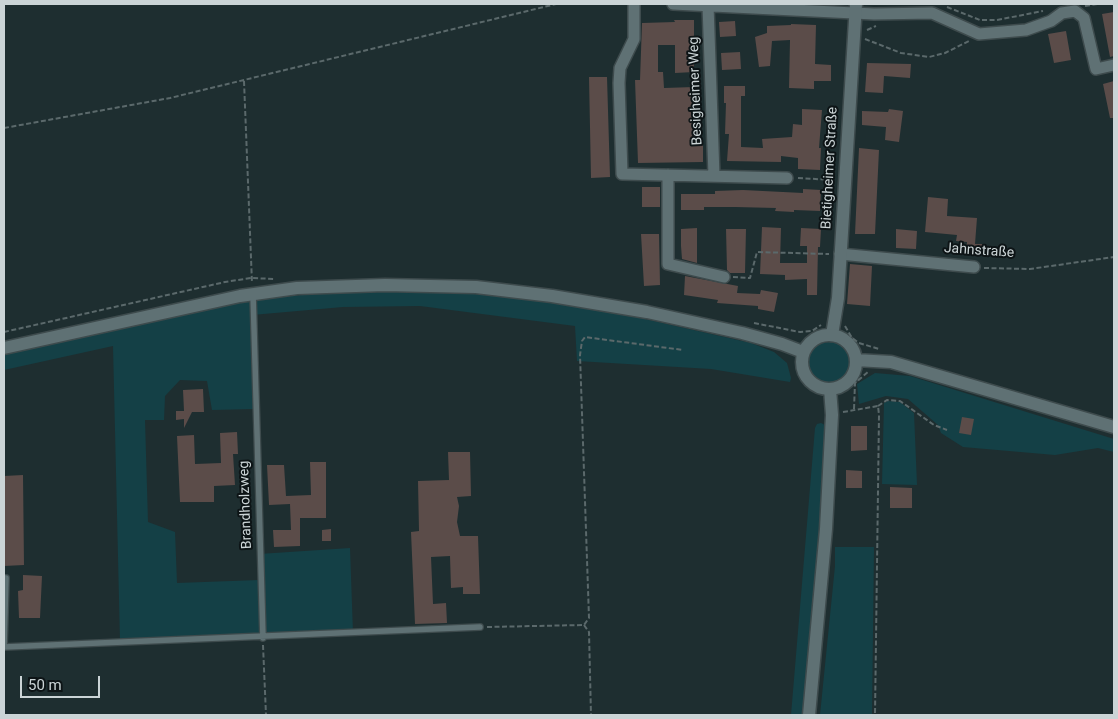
<!DOCTYPE html>
<html>
<head>
<meta charset="utf-8">
<style>
  body { margin:0 }
  #map { position:relative; width:1118px; height:719px; overflow:hidden; background:#1e2e30; font-family:Roboto,sans-serif }
  canvas { display:block }
  .frame { position:absolute; inset:0; border:5px solid #cbd4d6; pointer-events:none }
  .scale { position:absolute; left:20px; top:676px; width:80px; height:22px; box-sizing:border-box; border:2px solid #cbd4d6; border-top:0; padding-left:6px; font-size:15px; line-height:18px; white-space:nowrap; color:#cbd4d6; -webkit-text-stroke:4px #0d1416; paint-order:stroke }
</style>
</head>
<body>
<div id="map">
<canvas width="1118" height="719"></canvas>
<div class="frame"></div>
<div class="scale">50 m</div>
</div>
<script>
const g = document.querySelector('canvas').getContext('2d');
g.lineJoin = 'round';
function paint(path, color) { g.fillStyle = color; g.fill(path, 'evenodd'); }
const poly = rows => new Path2D(rows.map(r => 'M' + r).join(''));
function strokePath(path, color, width, dash) { g.strokeStyle = color; g.lineWidth = width; g.lineCap = dash ? 'butt' : 'round'; g.setLineDash(dash || []); g.stroke(path); }
function label(font, color, halo, rows, align = 'center') {
  g.font = font + ' Roboto,sans-serif'; g.lineWidth = 4; g.setLineDash([]); g.textBaseline = 'middle'; g.strokeStyle = halo; g.fillStyle = color; for (const [text, x, y, turn = 0] of rows) {
    g.save(); g.translate(x, y); g.rotate((+turn || 0) * Math.PI / 180); g.textAlign = isNaN(turn) ? turn : align; if (halo) g.strokeText(text, 0, 0); g.fillText(text, 0, 0); g.restore();
  }
}
paint(poly([
  [351,290,474,294,535,300,636,317,751,343,774,352,787,363,791,378,790,382,711,369,577,361,575,326,420,306,343,307,252,315,254,409,212,410,207,381,180,380,165,396,164,420,145,420,148,522,175,532,177,583,259,580,259,554,350,548,353,633,120,641,113,346,4,370,4,353,252,300],
  '808 363a21 21 0 1 1 42 0a21 21 0 1 1-42 0Z',
  [875,373,910,376,1114,439,1114,452,1098,448,1055,455,963,447,941,433,938,425,908,399,886,396,859,404,857,384],
  [888,401,900,402,914,413,917,485,882,484,884,403],
  [821,423,825,425,826,436,819,542,803,715,791,715,815,428,817,424],
  [835,547,874,547,872,715,820,715,835,566]
]), '#144046');
paint(poly([
  [1114,12,1114,56,1110,57,1102,14],
  [674,20,694,20,694,72,675,73,675,45,658,45,658,72,663,72,664,88,694,87,693,108,697,107,697,142,703,142,703,162,638,163,635,80,640,80,642,23,675,22],
  [735,21,736,36,720,37,719,22],
  [791,24,816,25,815,64,831,65,831,81,814,81,814,89,789,88,790,40,772,41,770,66,759,67,755,37,767,33,767,26,791,25],
  [1066,31,1071,60,1054,63,1048,34],
  [740,52,741,69,722,70,721,53],
  [867,63,911,64,910,78,884,76,883,93,865,92],
  [589,77,607,77,610,177,591,178],
  [1114,81,1114,118,1110,118,1103,84],
  [724,86,745,86,745,96,741,96,741,147,763,148,762,139,792,137,793,124,802,125,802,109,822,110,819,148,821,148,820,170,798,169,798,158,781,156,781,162,727,161,729,134,725,134,726,103,724,103],
  [889,109,903,111,899,142,885,140,886,127,862,125,862,111,888,112],
  [859,148,879,150,875,234,855,234],
  [642,187,660,187,660,207,642,207],
  [803,189,821,190,820,211,794,210,794,212,775,211,776,208,735,207,704,207,704,210,681,210,681,194,715,194,715,191,743,190,803,193],
  [928,197,948,199,947,216,977,218,975,244,984,244,983,254,966,253,967,242,956,241,957,235,925,232],
  [762,227,781,228,780,263,807,263,807,246,800,246,801,228,821,229,820,247,818,247,817,295,807,295,807,279,785,280,785,275,760,274],
  [697,228,697,263,682,259,681,246,681,229],
  [726,229,746,229,745,273,730,273,727,270],
  [896,229,917,231,916,249,896,248],
  [641,234,659,234,660,285,644,286],
  [850,264,872,266,870,306,847,304],
  [685,276,738,286,737,293,760,294,761,290,778,293,774,312,758,309,758,306,717,303,718,300,684,295],
  [203,389,204,412,192,412,184,428,184,419,176,420,176,411,184,411,183,390],
  [962,417,974,419,971,435,959,433],
  [851,426,867,426,867,450,851,451],
  [237,432,238,454,233,454,235,485,214,486,214,502,180,502,177,436,194,435,195,464,221,463,220,433],
  [448,452,470,452,471,496,457,497,459,506,457,522,460,536,478,536,480,594,463,594,463,587,451,588,450,556,431,557,433,604,446,603,447,623,415,624,411,532,419,531,418,481,449,480],
  [310,462,326,462,326,518,300,518,300,546,274,547,273,530,291,530,290,504,269,505,267,465,284,465,286,496,311,495],
  [846,470,862,471,862,488,846,488],
  [23,475,24,565,4,566,4,476],
  [890,487,912,488,912,508,890,508],
  [331,529,331,541,322,541,322,530],
  [23,575,42,576,40,618,19,618,18,591,23,590]
]), '#5b4c49');
const service = poly([
  [253,294,263,638],
  [4,578,6,578,4,647,480,627]
]);
const minor = poly([
  [634,4,634,39,620,68,619,83,622,174,787,178],
  [673,4,874,14,932,13,979,34,1026,30,1051,21,1062,13,1075,11,1084,18,1096,69,1114,65],
  [708,5,714,176],
  [668,175,668,264,724,277],
  [840,254,974,267]
]);
const tertiary = poly([
  [832,335,838,298,856,4]
]);
const secondary = poly([
  '802 362a27 27 0 1 1 54 0a27 27 0 1 1-54 0Z',
  [4,348,240,296,297,288,385,285,476,287,552,296,647,312,742,333,782,344,803,352],
  [856,360,891,362,1114,427],
  [809,715,826,529,832,415,830,389]
]);
strokePath(service, '#3e4b4d', 8);
strokePath(minor, '#3e4b4d', 14);
strokePath(tertiary, '#3e4b4d', 15);
strokePath(secondary, '#3e4b4d', 15);
strokePath(poly([
  [1085,6,1098,4],
  [947,7,980,20,997,20,1043,11],
  [867,30,876,26],
  [865,39,901,53,929,57,945,53,969,41],
  [244,81,252,283],
  [4,128,170,98,556,4],
  [798,178,833,180],
  [984,268,1030,269,1114,257],
  [733,277,750,278,757,252,829,254],
  [754,323,800,332,812,331,821,325],
  [845,326,852,338,859,343,879,349],
  [4,332,225,282,251,278,275,279],
  [878,406,887,400,900,401,934,425,947,430],
  [854,409,855,383,868,372],
  [843,412,878,406,879,415,875,715],
  [584,625,589,632,591,715],
  [487,627,584,625,589,618,580,355,582,341,585,337,683,350],
  [263,645,266,715]
]), '#5b696b', 2, [5, 2.5]);
strokePath(service, '#5f7174', 5.5);
strokePath(minor, '#5f7174', 11);
strokePath(tertiary, '#5f7174', 12);
strokePath(secondary, '#5f7174', 12);
label('14px', '#cbd4d6', '#0d1416', [
  ["Besigheimer Weg",696,91,-92],
  ["Bietigheimer Straße",830,168,-87],
  ["Jahnstraße",979,251,4],
  ["Brandholzweg",246,505,-92]
]);
</script>
</body>
</html>
